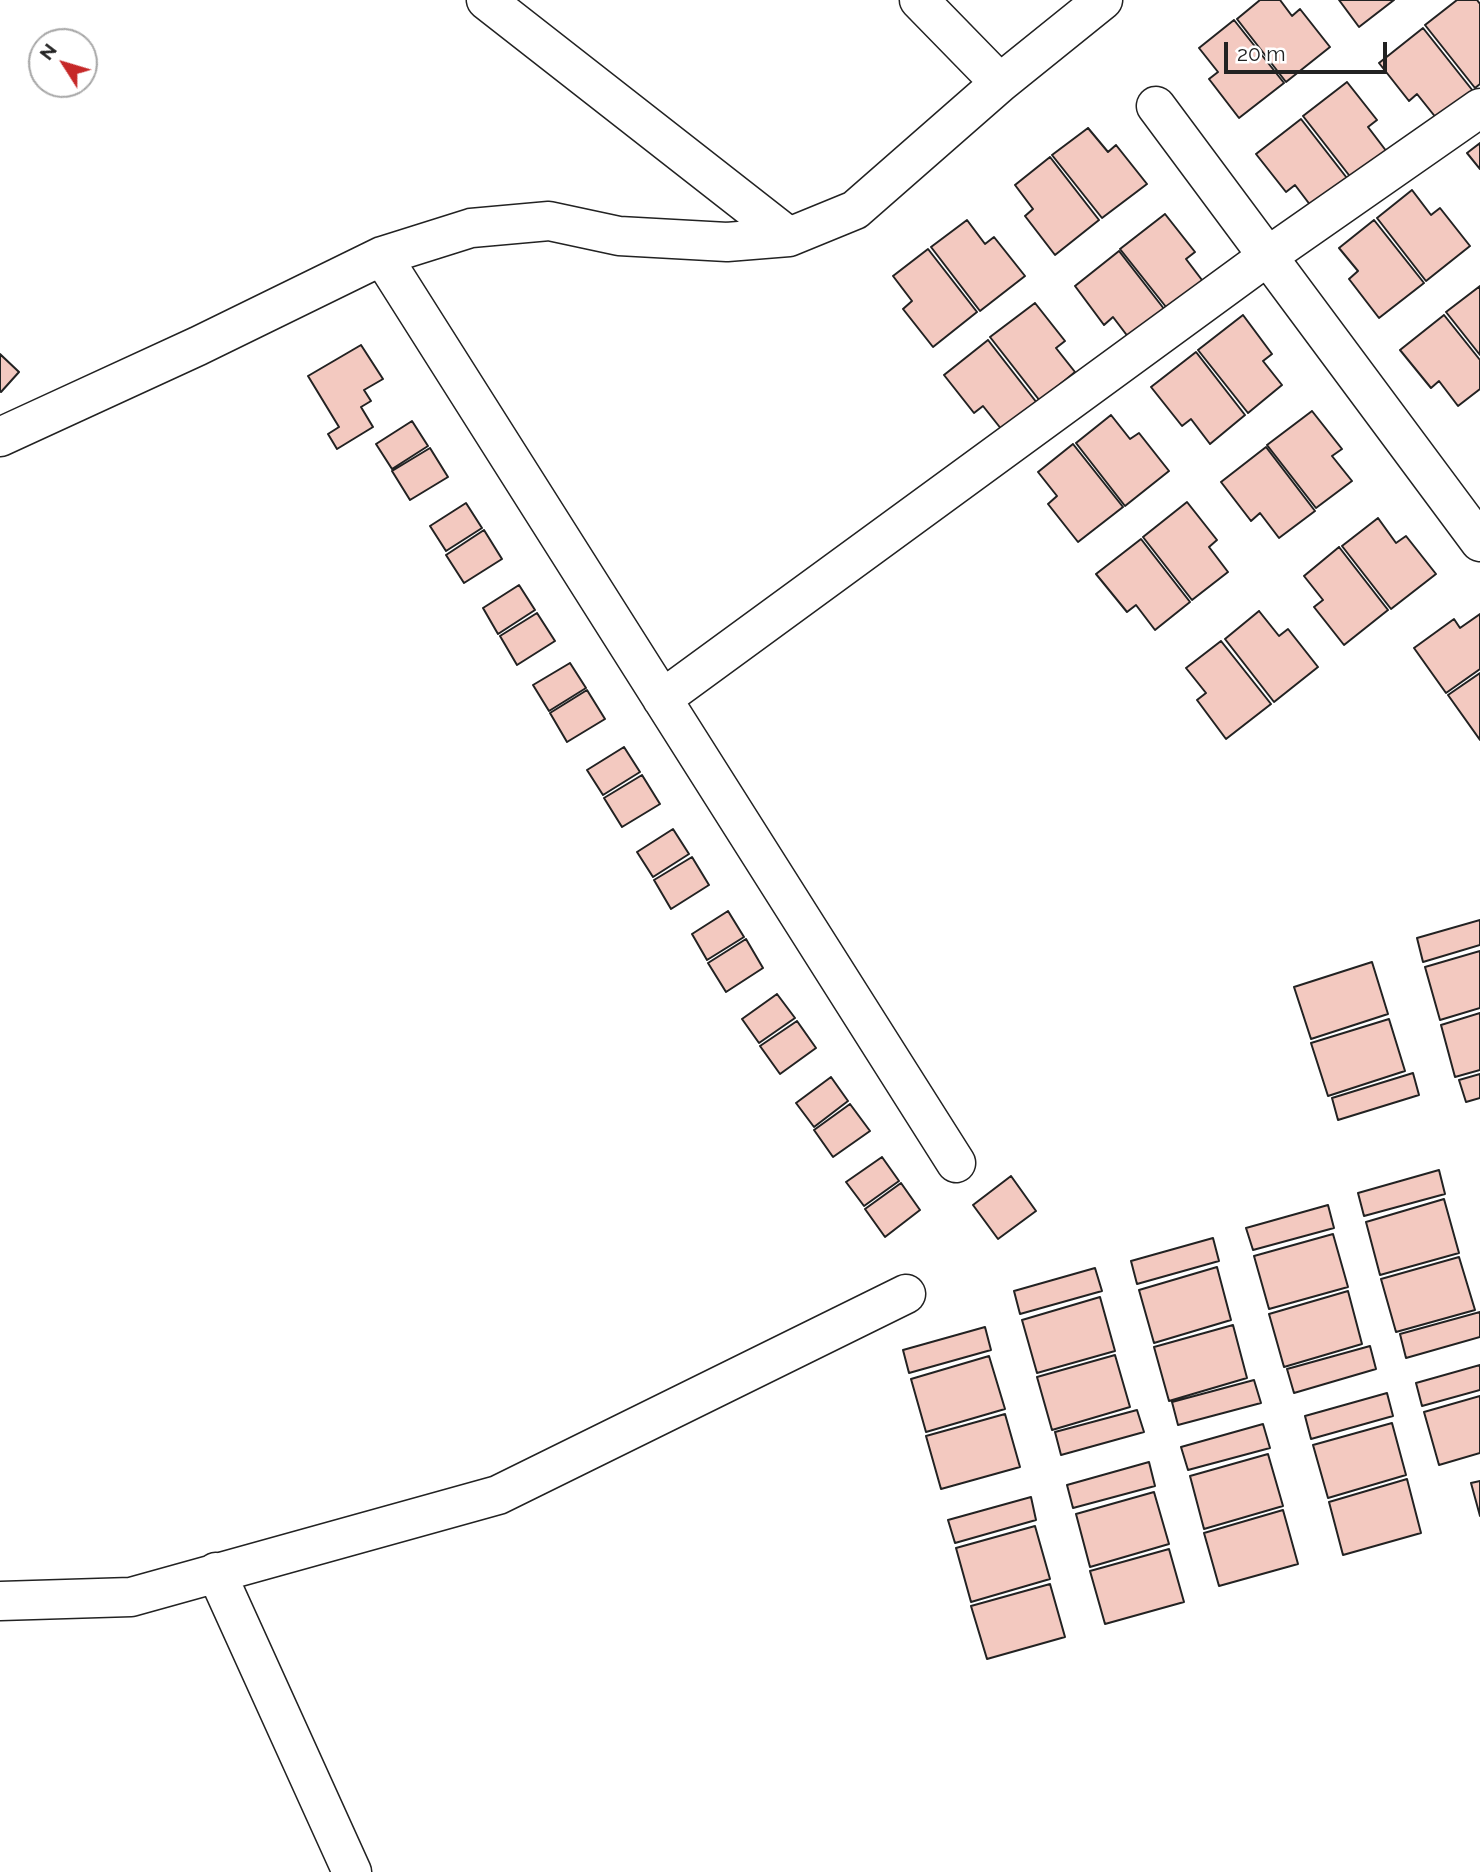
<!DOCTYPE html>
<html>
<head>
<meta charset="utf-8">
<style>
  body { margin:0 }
  #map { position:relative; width:1480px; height:1872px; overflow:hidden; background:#fff; font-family:Raleway,sans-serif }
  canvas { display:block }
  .north { position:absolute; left:28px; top:28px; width:70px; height:70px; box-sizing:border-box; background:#fff; border:2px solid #a7a7a7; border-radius:50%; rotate:307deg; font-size:19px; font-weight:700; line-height:28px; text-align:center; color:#222 }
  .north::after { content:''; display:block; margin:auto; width:24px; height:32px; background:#c62828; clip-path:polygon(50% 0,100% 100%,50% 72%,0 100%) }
  .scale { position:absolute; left:1224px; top:42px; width:163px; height:32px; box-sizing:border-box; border:4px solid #222; border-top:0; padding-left:9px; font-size:21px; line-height:24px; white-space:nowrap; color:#222; -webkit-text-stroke:5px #fff; paint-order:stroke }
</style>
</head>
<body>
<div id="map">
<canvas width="1480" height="1872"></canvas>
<div class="north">N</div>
<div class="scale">20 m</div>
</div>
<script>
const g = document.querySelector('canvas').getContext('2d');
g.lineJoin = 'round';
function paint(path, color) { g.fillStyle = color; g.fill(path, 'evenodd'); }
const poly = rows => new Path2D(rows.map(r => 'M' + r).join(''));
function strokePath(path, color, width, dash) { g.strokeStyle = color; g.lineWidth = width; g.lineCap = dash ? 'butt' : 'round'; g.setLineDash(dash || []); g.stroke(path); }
const building = poly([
  [1260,0,1280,0,1292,16,1300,9,1330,47,1286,82,1237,19,1260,0],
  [1339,0,1394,0,1359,27,1339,0],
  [1457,0,1477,0,1480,4,1480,84,1475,88,1425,25,1457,0],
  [1234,20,1284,83,1239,118,1209,79,1218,72,1199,48,1234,20],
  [1423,28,1473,91,1437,119,1417,94,1409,101,1379,63,1423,28],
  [1347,82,1377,120,1368,127,1387,152,1352,179,1303,116,1347,82],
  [1301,119,1350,182,1314,210,1295,185,1286,192,1256,154,1301,119],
  [1088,128,1108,152,1116,145,1147,184,1102,218,1052,155,1088,128],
  [1480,143,1480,169,1467,153,1480,143],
  [1050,157,1099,220,1055,255,1025,216,1033,209,1015,185,1050,157],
  [1412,190,1431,215,1440,208,1470,246,1426,281,1377,218,1412,190],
  [1165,214,1195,252,1186,259,1205,284,1170,312,1120,249,1165,214],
  [967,220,985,244,994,237,1025,276,980,311,931,247,967,220],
  [1374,220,1424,283,1379,318,1349,279,1358,271,1339,248,1374,220],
  [928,249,977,312,933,347,903,309,912,301,893,276,928,249],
  [1119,251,1168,314,1132,342,1113,317,1104,325,1075,286,1119,251],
  [1480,286,1480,355,1446,312,1480,286],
  [1035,303,1065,341,1056,348,1075,372,1040,401,990,337,1035,303],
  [1243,315,1272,354,1263,361,1282,385,1248,413,1198,350,1243,315],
  [1444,315,1480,360,1480,389,1458,406,1439,381,1431,388,1400,350,1444,315],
  [988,340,1037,403,1002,430,983,406,974,413,944,375,988,340],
  [361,345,383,379,364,390,371,401,361,407,373,427,337,449,328,434,339,427,308,376,361,345],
  [1196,352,1245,415,1210,444,1191,419,1182,426,1151,387,1196,352],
  [0,354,19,372,1,392,0,391,0,354],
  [1312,411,1342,449,1332,456,1352,481,1316,508,1267,445,1312,411],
  [1111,415,1130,439,1139,433,1169,471,1125,506,1076,443,1111,415],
  [412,421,428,446,392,469,376,444,412,421],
  [1073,444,1123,507,1078,542,1048,504,1057,496,1038,472,1073,444],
  [1266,447,1315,511,1279,538,1260,513,1251,521,1221,482,1266,447],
  [430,448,448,477,410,500,392,471,430,448],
  [1187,502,1217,540,1209,547,1228,572,1192,600,1143,537,1187,502],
  [466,503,482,528,446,551,430,526,466,503],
  [1378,518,1396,543,1406,536,1436,574,1391,609,1342,546,1378,518],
  [484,530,502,559,464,583,446,555,484,530],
  [1141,539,1190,602,1155,630,1136,605,1127,612,1096,574,1141,539],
  [1339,547,1388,610,1344,645,1314,607,1323,600,1304,576,1339,547],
  [519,585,535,610,498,634,483,608,519,585],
  [1259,611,1279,636,1288,629,1318,667,1274,702,1225,639,1259,611],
  [537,613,555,641,517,665,500,636,537,613],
  [1480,614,1480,669,1446,693,1414,648,1454,619,1460,628,1480,614],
  [1221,641,1271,704,1226,739,1197,700,1206,693,1186,668,1221,641],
  [570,663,586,688,549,711,533,685,570,663],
  [1480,673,1480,740,1448,695,1480,673],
  [587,690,605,719,567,742,550,713,587,690],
  [624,747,640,772,603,795,587,770,624,747],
  [642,775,660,804,622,827,604,798,642,775],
  [673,829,689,854,653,877,637,852,673,829],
  [692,857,709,885,671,909,654,880,692,857],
  [728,911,744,937,707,960,692,934,728,911],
  [1480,920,1480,945,1423,962,1417,938,1480,920],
  [746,939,763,968,726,992,708,963,746,939],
  [1480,951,1480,1008,1440,1020,1425,967,1480,951],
  [1372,962,1388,1014,1311,1039,1294,987,1372,962],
  [777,994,795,1018,759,1043,742,1019,777,994],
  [1480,1013,1480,1070,1455,1077,1441,1025,1480,1013],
  [1389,1019,1405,1071,1328,1096,1311,1043,1389,1019],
  [797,1021,816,1048,780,1074,760,1046,797,1021],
  [1413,1073,1419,1095,1338,1120,1332,1098,1413,1073],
  [1480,1074,1480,1098,1466,1102,1459,1080,1480,1074],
  [831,1077,848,1101,814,1127,796,1103,831,1077],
  [850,1104,870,1131,833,1157,814,1130,850,1104],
  [882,1157,899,1181,864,1206,846,1182,882,1157],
  [1439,1170,1445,1194,1364,1216,1358,1193,1439,1170],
  [1011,1176,1036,1211,998,1239,973,1205,1011,1176],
  [901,1183,920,1210,885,1237,865,1209,901,1183],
  [1444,1199,1459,1253,1380,1275,1366,1222,1444,1199],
  [1328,1205,1334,1228,1253,1250,1246,1228,1328,1205],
  [1333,1234,1348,1287,1269,1309,1254,1256,1333,1234],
  [1213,1238,1219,1261,1137,1284,1131,1261,1213,1238],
  [1459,1257,1475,1310,1396,1332,1381,1279,1459,1257],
  [1217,1267,1231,1320,1154,1343,1139,1290,1217,1267],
  [1095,1268,1102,1291,1020,1314,1014,1291,1095,1268],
  [1348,1291,1362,1344,1284,1367,1269,1314,1348,1291],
  [1100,1297,1115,1351,1037,1373,1022,1320,1100,1297],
  [1480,1312,1480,1337,1406,1358,1400,1334,1480,1312],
  [1233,1325,1247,1378,1169,1401,1154,1347,1233,1325],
  [985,1327,991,1350,909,1373,903,1350,985,1327],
  [1370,1346,1376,1369,1294,1393,1287,1369,1370,1346],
  [1115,1355,1130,1407,1052,1430,1037,1377,1115,1355],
  [989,1356,1005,1409,926,1432,911,1379,989,1356],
  [1480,1365,1480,1390,1422,1406,1416,1383,1480,1365],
  [1254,1380,1261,1403,1178,1425,1172,1402,1254,1380],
  [1387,1393,1393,1416,1311,1439,1305,1416,1387,1393],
  [1480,1396,1480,1453,1439,1465,1424,1412,1480,1396],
  [1137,1410,1144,1432,1061,1455,1055,1432,1137,1410],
  [1005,1414,1020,1467,941,1489,926,1436,1005,1414],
  [1392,1423,1406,1475,1328,1498,1313,1445,1392,1423],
  [1263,1424,1270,1448,1188,1470,1181,1447,1263,1424],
  [1268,1454,1283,1506,1204,1529,1190,1476,1268,1454],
  [1149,1462,1155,1486,1073,1508,1067,1485,1149,1462],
  [1407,1479,1421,1533,1343,1555,1329,1502,1407,1479],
  [1480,1481,1480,1516,1471,1483,1480,1481],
  [1154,1492,1169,1544,1090,1567,1076,1514,1154,1492],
  [1031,1497,1036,1520,955,1543,948,1520,1031,1497],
  [1283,1510,1298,1564,1219,1586,1204,1533,1283,1510],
  [1035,1526,1050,1579,971,1602,956,1548,1035,1526],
  [1169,1549,1184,1602,1105,1624,1090,1571,1169,1549],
  [1050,1584,1065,1637,987,1659,971,1606,1050,1584]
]);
paint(building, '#f3c9c0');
strokePath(building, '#222', 2);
const minor = poly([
  [486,0,789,237],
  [919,0,1000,83],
  [1156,106,1480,542],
  [382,256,956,1163],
  [0,437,198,346,382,256,471,228,549,221,619,236,727,242,789,237,855,210,1000,83,1103,0],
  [662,699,1268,256,1480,108],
  [216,1572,352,1872],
  [0,1601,131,1597,498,1495,906,1294]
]);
strokePath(minor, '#222', 41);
strokePath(minor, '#fff', 38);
</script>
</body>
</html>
